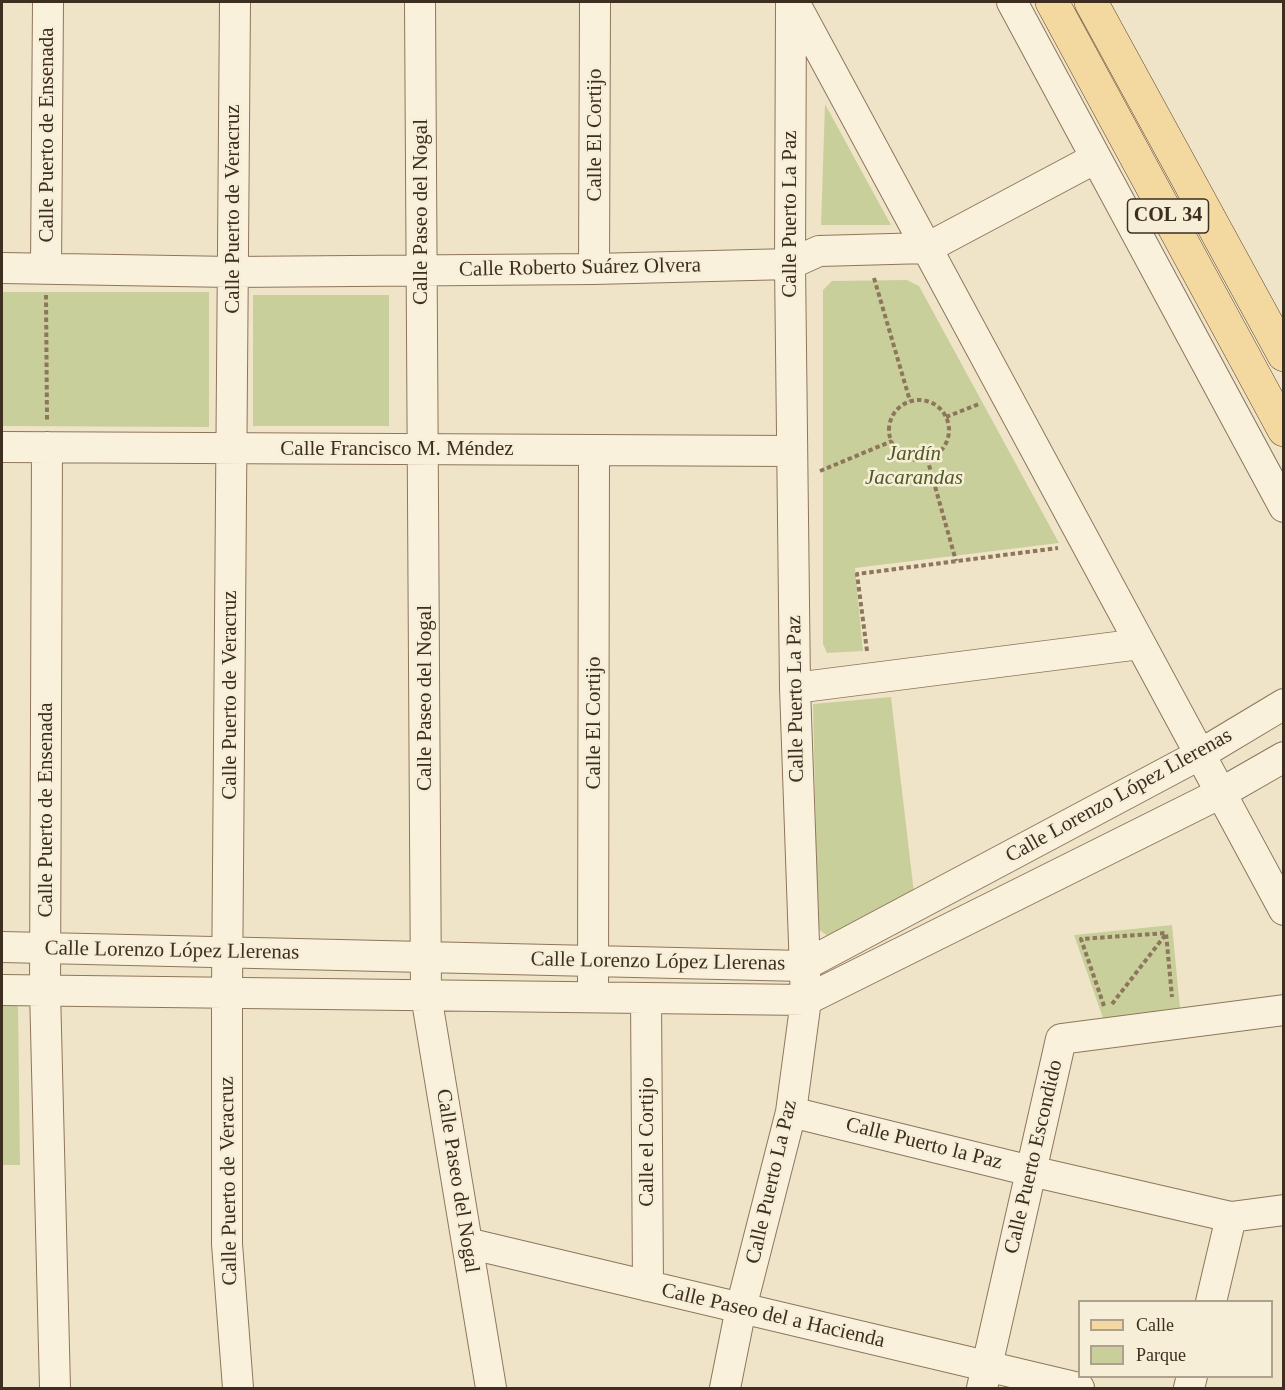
<!DOCTYPE html>
<html>
<head>
<meta charset="utf-8">
<style>
  body { margin:0 }
  #map { position:relative; width:1285px; height:1390px; overflow:hidden; background:#f0e4c8; font-family:Georgia,serif }
  canvas { display:block }
  .frame { position:absolute; inset:0; border:3px solid #3d2e20; pointer-events:none }
  .legend { position:absolute; left:1078px; top:1300px; width:195px; height:78px; box-sizing:border-box; background:#f7eed8; border:2px solid #ada18e; margin:0; padding:8px 10px; list-style:none; font-size:18px; color:#3d2e20 }
  .legend li { display:flex; align-items:center; gap:12px; height:30px }
  .legend b { width:30px; border:2px solid #ada18e }
</style>
</head>
<body>
<div id="map">
<canvas width="1285" height="1390"></canvas>
<div class="frame"></div>
<ul class="legend">
<li><b style="height:8px;background:#f3d9a0"></b>Calle</li>
<li><b style="height:16px;background:#c9cf9b"></b>Parque</li>
</ul>
</div>
<script>
const g = document.querySelector('canvas').getContext('2d');
g.lineJoin = 'round';
function paint(path, color) { g.fillStyle = color; g.fill(path, 'evenodd'); }
const poly = rows => new Path2D(rows.map(r => 'M' + r).join(''));
function strokePath(path, color, width, dash) { g.strokeStyle = color; g.lineWidth = width; g.lineCap = dash ? 'butt' : 'round'; g.setLineDash(dash || []); g.stroke(path); }
function label(font, color, halo, rows, align = 'center') {
  g.font = font + ' Georgia,serif'; g.lineWidth = 5; g.setLineDash([]); g.textBaseline = 'middle'; g.strokeStyle = halo; g.fillStyle = color; for (const [text, x, y, turn = 0] of rows) {
    g.save(); g.translate(x, y); g.rotate((+turn || 0) * Math.PI / 180); g.textAlign = isNaN(turn) ? turn : align; if (halo) g.strokeText(text, 0, 0); g.fillText(text, 0, 0); g.restore();
  }
}
paint(poly([
  [825,104,891,225,821,225],
  [907,280,919,286,1059,543,855,568,863,651,827,653,823,644,823,290,832,281],
  [2,292,209,292,209,427,2,426],
  [253,295,389,295,389,426,253,426],
  [891,697,914,893,828,936,818,929,813,704],
  [1172,925,1180,1008,1103,1018,1074,935],
  [18,1003,20,1165,2,1165,2,1004]
]), '#c9cf9b');
const minor = poly([
  [235,2,227,992,227,1244,238,1388],
  [420,2,426,995,491,1388],
  [794,2,1284,910],
  [1012,2,1284,507],
  [2,268,232,272,594,269,790,264,819,251,927,248,1096,158],
  [46,268,48,2],
  [594,269,595,2],
  [2,447,792,451],
  [47,447,45,990,55,1388],
  [795,688,1140,644],
  [2,947,803,966,1199,755,1284,704],
  [593,982,594,450],
  [2,990,806,1000,1221,793,1284,757],
  [646,998,648,1286],
  [791,1112,1031,1171,1231,1217,1284,1210],
  [467,1243,1079,1388],
  [1211,1302,1231,1217],
  [725,1388,741,1308,791,1112,806,1000,795,688,790,264,791,2],
  [982,1388,1061,1039,1284,1010],
  [1189,1388,1192,1376]
]);
const primary = poly([
  [1052,2,1284,430],
  [1091,2,1284,355]
]);
strokePath(minor, '#8d765c', 32);
strokePath(primary, '#5b4430', 34);
strokePath(poly([
  [874,278,910,401],
  [46,295,47,420],
  '889 430a30 30 0 1 1 60 0a30 30 0 1 1-60 0Z',
  [946,417,979,404],
  [927,458,956,561],
  [820,471,892,441],
  [867,651,857,574,1058,548],
  [1112,1004,1166,934],
  [1104,1006,1081,939,1166,933,1172,997]
]), '#8d765c', 4, [4.5, 3]);
strokePath(minor, '#faf1dc', 30);
strokePath(primary, '#f3d9a0', 33);
for (const [x, y, w] of [
  [1168,216,81]
]) { const box = new Path2D(); box.roundRect(x - w / 2, y - 17, w, 34, 4.5); g.fillStyle = '#f7eed8'; g.fill(box); strokePath(box, '#3d2e20', 1.5); }
label('bold 20px', '#3d2e20', null, [
  ["COL 34",1168,216]
]);
label('21px', '#3d2e20', '#f7eed8', [
  ["Calle Puerto de Ensenada",47,135,-90],
  ["Calle El Cortijo",595,135,-90],
  ["Calle Puerto de Veracruz",233,209,-90],
  ["Calle Paseo del Nogal",421,212,-90],
  ["Calle Puerto La Paz",790,214,-90],
  ["Calle Roberto Suárez Olvera",580,268,-1],
  ["Calle Francisco M. Méndez",397,449],
  ["Calle Puerto de Veracruz",230,695,-90],
  ["Calle Paseo del Nogal",425,698,-90],
  ["Calle Puerto La Paz",796,699,-91],
  ["Calle El Cortijo",594,723,-90],
  ["Calle Lorenzo López Llerenas",1119,796,-29],
  ["Calle Puerto de Ensenada",46,810,-90],
  ["Calle Lorenzo López Llerenas",172,951,1],
  ["Calle Lorenzo López Llerenas",658,962,1],
  ["Calle el Cortijo",647,1142,-90],
  ["Calle Puerto la Paz",924,1144,14],
  ["Calle Puerto Escondido",1034,1157,-77],
  ["Calle Puerto de Veracruz",229,1181,-91],
  ["Calle Paseo del Nogal",457,1181,81],
  ["Calle Puerto La Paz",772,1182,-77],
  ["Calle Paseo del a Hacienda",773,1316,13]
]);
label('italic 21px', '#4d5a26', '#f7eed8', [
  ["Jardín",914,454],
  ["Jacarandas",914,478]
]);
</script>
</body>
</html>
